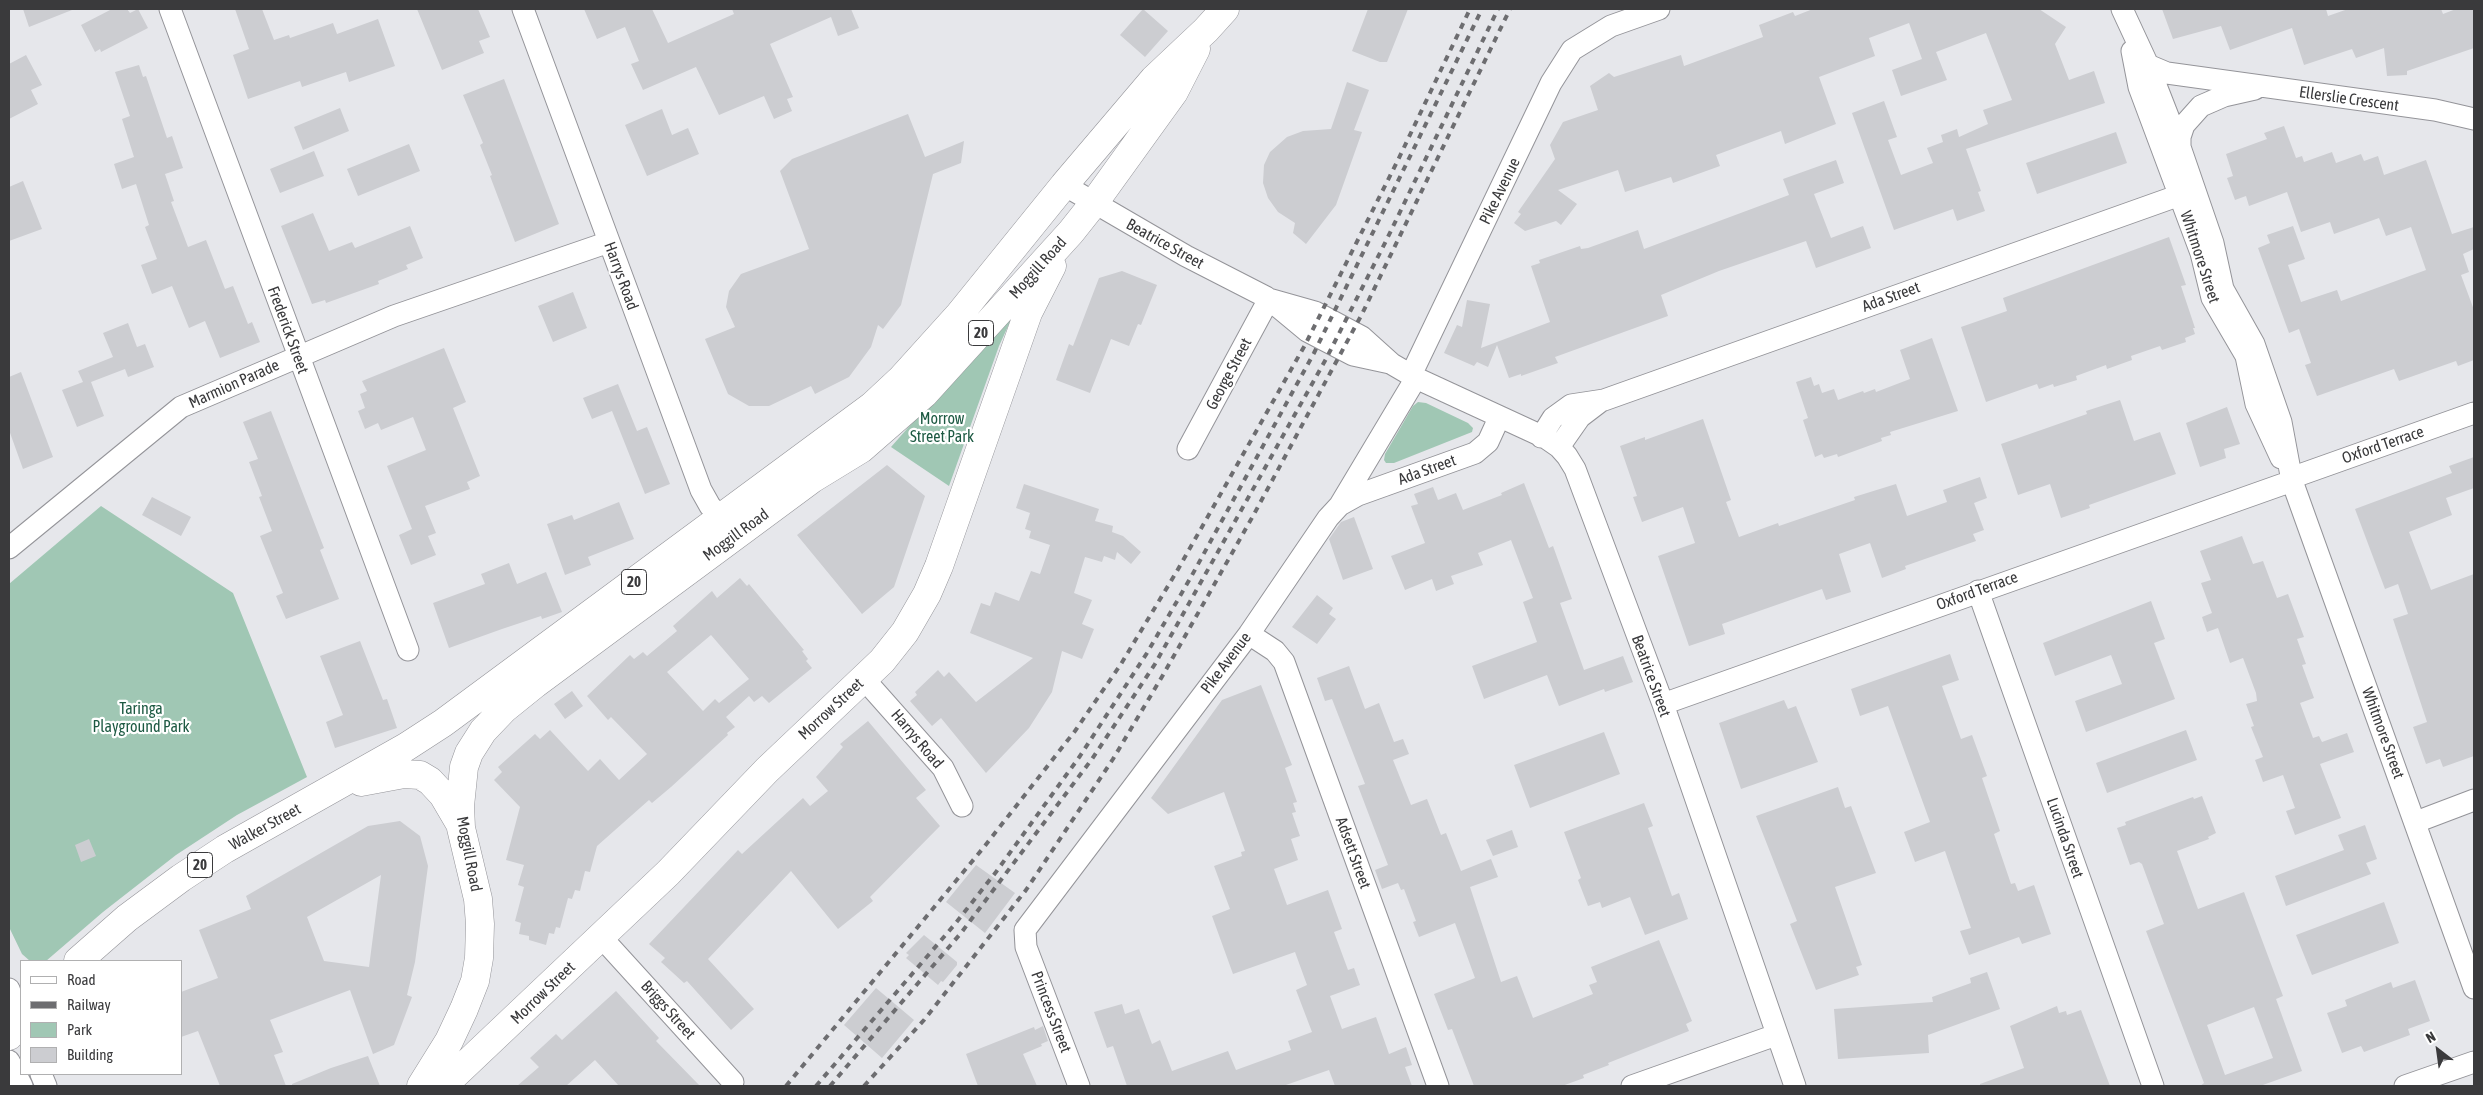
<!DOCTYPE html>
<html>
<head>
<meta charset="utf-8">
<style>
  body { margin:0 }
  #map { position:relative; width:2483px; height:1095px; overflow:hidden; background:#e6e7eb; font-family:"Asap Condensed",sans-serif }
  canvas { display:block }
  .frame { position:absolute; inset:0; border:10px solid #3a3a3c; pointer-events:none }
  .legend { position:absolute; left:20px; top:960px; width:162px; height:115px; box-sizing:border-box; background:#fff; border:1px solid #b0b0b1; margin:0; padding:6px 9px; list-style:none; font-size:15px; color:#3a3a3c }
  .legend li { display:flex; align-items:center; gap:10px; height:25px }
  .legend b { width:25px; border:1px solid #b0b0b1 }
  .north { position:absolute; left:2413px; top:1025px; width:50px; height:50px; -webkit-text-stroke:4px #fff; paint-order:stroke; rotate:330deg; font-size:14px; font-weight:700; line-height:20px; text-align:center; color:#3a3a3c }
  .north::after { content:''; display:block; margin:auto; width:18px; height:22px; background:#3a3a3c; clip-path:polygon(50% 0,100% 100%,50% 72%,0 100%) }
</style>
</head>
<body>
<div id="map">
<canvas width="2483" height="1095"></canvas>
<div class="frame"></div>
<ul class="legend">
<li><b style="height:6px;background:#fff"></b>Road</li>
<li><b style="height:6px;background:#6d6d70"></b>Railway</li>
<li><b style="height:14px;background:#a0c7b4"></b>Park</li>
<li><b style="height:14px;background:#cccdd1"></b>Building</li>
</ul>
<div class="north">N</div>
</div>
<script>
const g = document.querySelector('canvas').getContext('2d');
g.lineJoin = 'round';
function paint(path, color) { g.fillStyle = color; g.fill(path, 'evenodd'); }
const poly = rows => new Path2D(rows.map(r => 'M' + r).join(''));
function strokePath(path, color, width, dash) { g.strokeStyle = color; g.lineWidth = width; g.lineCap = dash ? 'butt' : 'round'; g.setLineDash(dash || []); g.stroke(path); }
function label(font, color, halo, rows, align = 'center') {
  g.font = font + ' "Asap Condensed",sans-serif'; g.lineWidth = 4.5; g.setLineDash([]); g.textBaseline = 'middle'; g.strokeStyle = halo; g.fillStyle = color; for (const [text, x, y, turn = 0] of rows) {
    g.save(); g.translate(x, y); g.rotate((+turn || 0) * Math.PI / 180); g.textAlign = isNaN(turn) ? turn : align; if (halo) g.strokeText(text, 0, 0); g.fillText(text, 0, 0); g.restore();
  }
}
paint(poly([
  [1013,309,1015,311,999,346,949,486,891,447],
  [1418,402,1426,403,1468,423,1473,428,1472,432,1394,463,1386,463,1384,460,1385,454,1413,406],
  [101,506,233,593,307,777,237,815,176,855,103,912,46,961,30,961,22,954,9,927,9,584]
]), '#a0c7b4');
paint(poly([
  [23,9,72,9,72,10,29,27],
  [112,9,127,9,130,13,138,9,148,28,101,52,100,49,95,52,81,25],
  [235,9,262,9,274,40,289,35,290,38,333,23,337,34,378,19,395,66,349,82,346,72,302,87,300,81,248,99,233,55,249,49],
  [417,9,478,9,490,37,479,41,484,53,442,70],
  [584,9,652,9,668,43,734,14,732,9,851,9,859,28,838,36,831,17,770,44,793,97,787,99,792,111,774,119,764,96,719,115,696,67,643,90,631,64,639,61,625,27,597,39],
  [1143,9,1168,31,1145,57,1120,35],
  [1368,9,1408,9,1387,62,1380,62,1352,51],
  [1813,9,2039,9,2066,27,2055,44,2069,80,2094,71,2105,103,1966,149,1981,191,1978,192,1985,211,1957,221,1953,209,1894,230,1852,113,1884,101,1897,137,1888,140,1901,175,1933,163,1927,148,1943,142,1941,135,1957,129,1959,137,1988,124,1983,110,2012,100,1986,33,1936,52,1947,80,1901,96,1892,70,1922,59,1909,23,1869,38,1875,56,1819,77,1836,124,1785,144,1781,131,1716,155,1720,166,1673,183,1671,177,1625,192,1618,170,1558,190,1577,204,1561,225,1556,221,1525,231,1514,223,1521,214,1518,212,1555,159,1550,145,1563,122,1598,110,1590,86,1609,73,1614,77,1681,55,1684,66,1763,37,1759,25,1793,12,1795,16],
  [2162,9,2326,9,2328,16,2348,9,2441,9,2443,14,2456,9,2474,9,2474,48,2407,71,2407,75,2387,76,2384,48,2356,58,2352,49,2304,65,2292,28,2230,50,2221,26,2173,39],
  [26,55,42,85,31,90,38,104,9,119,9,64],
  [139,65,143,77,146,76,167,138,172,136,183,168,165,174,174,201,171,202,188,247,206,240,225,289,233,286,248,324,252,322,260,342,220,358,205,321,189,328,172,286,152,294,141,265,157,259,145,227,149,225,136,184,122,189,114,164,134,157,122,119,130,116,115,72],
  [504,79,559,224,515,242,490,176,492,175,480,145,483,143,463,95],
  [1347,82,1369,90,1354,130,1362,132,1336,205,1306,244,1293,233,1295,223,1278,212,1268,198,1263,183,1264,165,1270,152,1287,137,1303,131,1331,129],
  [340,108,349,131,303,150,294,127],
  [662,109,672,135,688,128,699,154,647,176,625,125],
  [908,114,925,157,964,141,961,163,933,174,901,305,883,329,878,325,871,347,849,377,815,394,811,386,769,406,749,406,728,394,705,339,735,327,726,307,729,291,741,274,809,249,780,171,792,159],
  [2284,126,2296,158,2302,156,2304,162,2332,152,2336,163,2361,154,2364,161,2378,156,2384,175,2426,160,2452,234,2474,227,2474,249,2463,254,2469,272,2461,275,2474,310,2474,360,2458,366,2456,361,2399,381,2394,369,2317,396,2305,365,2311,363,2299,329,2289,333,2258,248,2270,243,2267,235,2293,226,2305,259,2288,265,2301,302,2337,290,2341,301,2426,270,2411,227,2386,236,2379,218,2334,234,2330,222,2301,232,2287,192,2249,206,2246,196,2235,200,2227,178,2233,176,2226,154,2267,139,2264,133],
  [2116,132,2127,163,2037,194,2026,163],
  [409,144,420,171,358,196,347,169],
  [314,151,324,176,280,193,270,169],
  [1836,160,1844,183,1814,194,1831,238,1863,226,1871,248,1816,268,1806,241,1719,271,1661,295,1668,316,1555,357,1558,363,1521,376,1521,374,1509,378,1497,345,1488,367,1477,362,1474,366,1444,353,1457,325,1462,327,1467,300,1490,304,1481,348,1550,322,1531,266,1540,263,1539,260,1580,246,1581,249,1588,248,1638,230,1644,249,1789,195,1783,179],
  [23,181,42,229,9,241,9,187],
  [313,213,329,251,352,242,355,248,410,226,423,258,406,265,408,269,378,281,379,284,326,303,325,300,312,304,281,226],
  [2169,237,2186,285,2181,286,2195,328,2193,328,2195,334,2185,338,2186,342,2162,350,2160,346,2131,356,2132,360,2107,369,2106,365,2076,376,2077,380,2054,387,2053,384,2039,389,2037,384,1986,402,1961,327,2007,311,2003,298],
  [1122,271,1157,285,1141,325,1138,324,1129,346,1111,339,1090,393,1056,380,1069,344,1073,346,1099,278],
  [573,292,587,328,553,342,538,306],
  [128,323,137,347,145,344,154,367,128,377,125,369,91,382,104,416,77,427,62,390,83,382,78,371,113,357,103,333],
  [1932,338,1958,411,1890,432,1891,435,1881,438,1882,441,1838,457,1837,454,1824,458,1822,454,1815,457,1803,420,1808,418,1796,382,1811,377,1814,386,1819,384,1822,393,1834,389,1838,400,1863,391,1864,393,1875,389,1876,392,1910,379,1900,350],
  [444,348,466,402,453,408,480,476,467,482,470,489,425,506,436,533,428,536,436,555,411,565,399,535,412,529,387,466,426,450,413,417,381,430,378,423,365,429,358,411,365,408,360,394,367,391,362,381],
  [21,372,53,457,23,469,9,430,9,377],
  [618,384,637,431,647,427,670,484,645,494,612,411,592,419,583,398],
  [2120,400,2134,441,2160,432,2176,474,2089,505,2090,508,2061,518,2050,484,2018,495,2001,444,2087,414,2086,411],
  [2227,407,2240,444,2224,449,2226,458,2200,467,2186,423],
  [271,411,324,548,320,550,339,599,286,619,276,596,283,593,260,536,272,531,259,497,262,496,249,462,258,459,243,422],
  [1703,419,1731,500,1726,502,1739,537,1778,523,1779,526,1855,500,1854,497,1896,484,1907,516,1947,502,1943,490,1980,477,1987,498,1974,503,1984,530,1973,534,1976,541,1905,566,1906,569,1882,578,1870,543,1839,554,1851,592,1826,600,1822,589,1722,624,1725,634,1689,646,1658,556,1695,543,1683,507,1642,522,1633,497,1637,496,1620,446,1645,437,1645,440],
  [2474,457,2474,488,2446,498,2452,515,2409,532,2431,590,2474,574,2474,756,2443,767,2440,759,2426,764,2413,727,2427,722,2393,619,2408,614,2398,584,2385,589,2355,509,2452,473,2449,466],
  [887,465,925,496,894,587,862,614,797,535],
  [1524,483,1549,548,1553,546,1572,599,1560,603,1584,670,1623,656,1633,682,1605,692,1604,689,1559,706,1547,675,1484,699,1472,666,1537,642,1523,602,1533,598,1511,540,1478,553,1483,565,1451,576,1454,584,1436,591,1432,579,1405,590,1391,556,1425,543,1411,506,1418,504,1414,494,1433,487,1438,500,1456,493,1463,510,1502,495,1501,493],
  [1024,484,1099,509,1095,521,1113,526,1112,532,1123,536,1141,552,1131,564,1117,552,1115,560,1104,556,1102,562,1085,557,1074,593,1092,600,1082,624,1094,629,1082,659,1062,651,1052,692,1029,728,986,773,941,718,932,726,910,701,917,695,915,692,938,670,944,677,949,672,976,702,1033,658,970,633,981,603,990,606,995,592,1019,601,1031,571,1040,574,1050,545,1029,538,1031,531,1025,529,1030,513,1016,508],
  [152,497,191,517,181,536,142,515],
  [619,502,634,539,588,557,591,565,565,575,547,524,572,515,574,520],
  [1354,517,1373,569,1343,580,1329,539,1341,522],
  [2242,536,2253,564,2263,561,2277,598,2288,594,2304,637,2297,639,2306,664,2302,665,2314,698,2300,703,2313,738,2319,736,2322,742,2347,733,2354,752,2320,764,2341,818,2295,835,2286,811,2295,808,2283,775,2263,782,2255,760,2263,757,2251,727,2254,726,2246,704,2257,701,2256,693,2243,658,2230,663,2218,628,2207,632,2202,617,2212,613,2201,583,2211,580,2200,551],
  [509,563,517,584,546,572,562,612,542,619,541,616,502,629,449,648,433,603,485,584,481,574],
  [740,578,747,586,749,584,804,650,802,651,808,659,806,661,812,668,769,703,762,696,754,702,749,696,726,717,735,727,727,733,728,735,671,787,652,803,649,800,597,846,590,872,585,871,580,891,575,890,572,899,568,898,560,928,556,927,554,934,549,933,546,945,529,940,529,936,519,934,521,923,515,921,524,887,518,885,524,865,506,860,520,807,494,780,502,772,498,767,535,734,540,739,550,730,588,771,600,759,619,780,647,754,611,717,608,720,587,696,630,655,634,659,643,652,647,656,677,631,673,626,712,591,717,598],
  [711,635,749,679,719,703,715,699,703,711,667,672],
  [1317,595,1333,608,1329,614,1336,619,1317,644,1292,627],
  [2151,601,2165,639,2154,643,2175,699,2086,732,2075,701,2122,684,2111,655,2055,676,2043,643],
  [360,641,383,700,387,699,397,728,335,748,326,722,343,715,320,656],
  [1950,654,1959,680,1942,686,1961,739,1972,735,1987,776,1982,778,2000,831,1994,834,2011,884,2015,883,2018,891,2034,885,2051,934,2022,944,2019,937,1969,955,1960,931,1971,928,1945,851,1915,862,1904,832,1930,822,1888,706,1860,716,1851,689],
  [1349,666,1365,709,1379,703,1394,742,1403,739,1409,754,1393,760,1411,805,1427,799,1441,835,1446,833,1461,871,1491,859,1498,877,1470,887,1501,982,1517,976,1533,1018,1593,994,1589,985,1597,982,1591,967,1659,940,1692,1021,1686,1024,1689,1031,1608,1063,1609,1065,1583,1075,1584,1078,1562,1086,1474,1086,1452,1029,1448,1030,1434,994,1475,978,1455,923,1419,937,1413,922,1416,921,1404,889,1401,890,1398,883,1382,889,1375,870,1388,865,1358,786,1365,784,1332,699,1325,701,1317,678],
  [1261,685,1292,765,1285,768,1297,802,1293,803,1296,812,1292,813,1300,836,1291,839,1298,860,1274,869,1287,905,1328,890,1342,929,1334,932,1348,970,1354,968,1360,985,1330,996,1342,1029,1376,1017,1389,1054,1406,1047,1412,1065,1405,1067,1412,1086,1335,1086,1329,1070,1283,1086,1127,1086,1113,1046,1107,1048,1094,1012,1122,1004,1125,1014,1139,1009,1152,1044,1160,1040,1172,1071,1228,1051,1236,1070,1291,1050,1288,1041,1312,1032,1296,990,1307,985,1295,952,1233,974,1212,916,1230,909,1214,866,1242,856,1241,852,1245,851,1224,792,1168,814,1151,798,1222,700],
  [572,691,583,706,565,719,554,704],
  [1784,700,1788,709,1796,706,1818,762,1741,789,1719,723],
  [868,721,926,790,916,798,940,826,870,897,873,901,838,929,791,871,708,959,754,1009,731,1030,687,981,684,983,661,962,665,958,649,944,738,850,742,854,803,798,810,806,828,791,816,777,843,747,840,744],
  [2186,730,2197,760,2107,793,2096,763],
  [1604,732,1620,774,1530,808,1514,765],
  [1838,787,1845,808,1851,806,1876,873,1835,887,1862,965,1856,967,1859,975,1816,990,1790,924,1797,921,1756,816],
  [2202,796,2216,833,2208,837,2209,839,2177,851,2198,909,2244,892,2283,996,2276,999,2302,1071,2260,1086,2200,1086,2204,1083,2146,931,2164,924,2142,864,2139,862,2130,865,2117,828,2126,825,2125,822,2193,797,2194,799],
  [2254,1007,2273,1058,2225,1075,2207,1025],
  [1644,803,1653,826,1648,828,1672,896,1679,893,1688,919,1645,935,1630,897,1602,908,1600,902,1588,906,1578,880,1581,878,1564,832],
  [400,821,420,836,428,866,415,962,407,995,412,997,394,1045,373,1054,350,990,270,1020,283,1052,274,1055,286,1086,220,1086,198,1031,181,1037,181,992,218,978,199,930,251,909,246,896,368,826],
  [381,875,369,967,324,961,307,917],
  [2365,825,2377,859,2366,863,2371,874,2286,906,2275,876,2344,850,2338,835],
  [1512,830,1518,847,1493,856,1486,840],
  [89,839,96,856,81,862,75,845],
  [976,865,1015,893,985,933,946,902],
  [2384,902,2399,943,2312,975,2296,935],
  [924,935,957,962,957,965,943,982,941,981,938,985,906,958,909,955,906,953],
  [1987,972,2000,1009,1928,1035,1929,1053,1838,1059,1834,1009,1933,1002,1932,997,1971,983,1970,978],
  [2415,980,2430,1021,2408,1029,2410,1035,2364,1052,2361,1046,2342,1053,2327,1013,2347,1006,2345,1000,2391,982,2393,988],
  [876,988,914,1020,882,1058,844,1025],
  [616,991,659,1038,656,1041,700,1086,619,1086,595,1060,566,1086,517,1086,539,1067,530,1058,556,1034,562,1040],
  [2057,1006,2059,1013,2066,1011,2067,1015,2081,1010,2110,1086,1980,1086,1980,1084,2024,1068,2010,1026],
  [1043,1026,1048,1041,1041,1044,1042,1046,1023,1054,1037,1086,978,1086,966,1054,1034,1027,1035,1030],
  [368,1056,380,1086,292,1086,292,1084,331,1068]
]), '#cccdd1');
const minor = poly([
  [170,9,408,650],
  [523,9,701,490,710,506,732,527],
  [2122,9,2148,65,2180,147,2213,243,2223,289,2254,344,2281,422,2292,481,2474,988],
  [2132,51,2139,87,2201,253,2212,298,2246,356,2256,404,2281,458],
  [2148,65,2167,73,2435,110,2474,119],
  [2180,147,2180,137,2184,125,2201,106,2224,96,2255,89],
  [1064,185,1186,256,1266,297,1307,331,1353,355,1390,363],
  [1269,299,1315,312,1362,337,1392,364,1416,378,1546,438,1559,447,1567,456,1575,469,1663,704,1795,1086],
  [1411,375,1551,83,1572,50,1611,26,1659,9],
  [1541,437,1553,418,1571,405,1604,400,2194,190],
  [1559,447,1580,417,1601,401],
  [1188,449,1269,299],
  [2291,478,2474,413],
  [1340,505,1358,495,1475,453,1488,442,1499,418],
  [9,548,181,407,394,316,609,242],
  [1978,591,2153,1086],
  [1249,634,1275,651,1284,662,1438,1086],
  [864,679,943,768,962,806],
  [1663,704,2292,481],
  [2416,822,2474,800],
  [602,938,733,1082],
  [9,989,21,1023],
  [9,1061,22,1086],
  [41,1074,46,1086],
  [1079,1086,1026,947,1025,930,1249,634,1328,518,1340,505,1416,378],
  [1632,1086,1776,1035],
  [2405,1086,2474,1062]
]);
const highway = poly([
  [361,782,404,774,420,775,430,781,443,795,460,824],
  [78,961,127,918,181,878,225,849,406,747,443,723,872,406,902,378,958,316,1064,185,1154,79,1206,30,1225,9],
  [9,1036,21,1021],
  [421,1086,449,1041,464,1009,475,981,479,958,480,924,478,899,461,828,460,806,464,767,469,753,483,731,504,709,535,684,812,479,861,449,924,394,1071,232,1094,203,1174,92,1196,49],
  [443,1086,668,873,767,770,882,661,905,632,927,594,939,566,1028,313,1052,266]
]);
strokePath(minor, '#949499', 23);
strokePath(highway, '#949499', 29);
strokePath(minor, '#fff', 21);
strokePath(highway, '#fff', 28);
strokePath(poly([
  [786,1086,984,847,1075,731,1121,664,1177,571,1305,345,1398,160,1470,9],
  [816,1086,955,924,996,872,1080,756,1147,653,1191,577,1314,353,1482,9],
  [830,1086,961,933,1092,759,1155,664,1326,359,1386,241,1498,9],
  [864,1086,924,1020,1026,890,1113,759,1163,675,1253,516,1362,314,1510,9]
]), '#6d6d70', 4, [6, 6]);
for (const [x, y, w] of [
  [981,333,25],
  [634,582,25],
  [200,865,25]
]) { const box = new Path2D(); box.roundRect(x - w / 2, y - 12.5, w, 25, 4); g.fillStyle = '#fff'; g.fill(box); strokePath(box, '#3a3a3c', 1); }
label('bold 15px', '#3a3a3c', null, [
  ["20",981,333],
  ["20",634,582],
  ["20",200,865]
]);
label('16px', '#3a3a3c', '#fff', [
  ["Ellerslie Crescent",2349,99,8],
  ["Pike Avenue",1500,191,-64],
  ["Beatrice Street",1165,244,29],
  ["Whitmore Street",2200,257,72],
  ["Moggill Road",1038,268,-48],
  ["Harrys Road",621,276,70],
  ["Ada Street",1891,297,-20],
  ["Frederick Street",288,330,70],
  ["George Street",1229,374,-62],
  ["Marmion Parade",234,384,-24],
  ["Oxford Terrace",2383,445,-19],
  ["Ada Street",1427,470,-20],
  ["Moggill Road",736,535,-36],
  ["Oxford Terrace",1977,591,-20],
  ["Pike Avenue",1226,663,-53],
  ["Beatrice Street",1651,676,70],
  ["Morrow Street",831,709,-43],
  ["Whitmore Street",2383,733,70],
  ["Harrys Road",917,739,50],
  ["Walker Street",265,827,-29],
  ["Lucinda Street",2065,838,71],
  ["Adsett Street",1353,853,70],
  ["Moggill Road",469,854,79],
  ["Morrow Street",543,993,-44],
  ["Briggs Street",668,1010,48],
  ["Princess Street",1051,1012,69]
]);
label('16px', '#1c5942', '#fff', [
  ["Morrow",942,419],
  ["Street Park",942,437],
  ["Taringa",141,709],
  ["Playground Park",141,727]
]);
</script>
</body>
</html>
